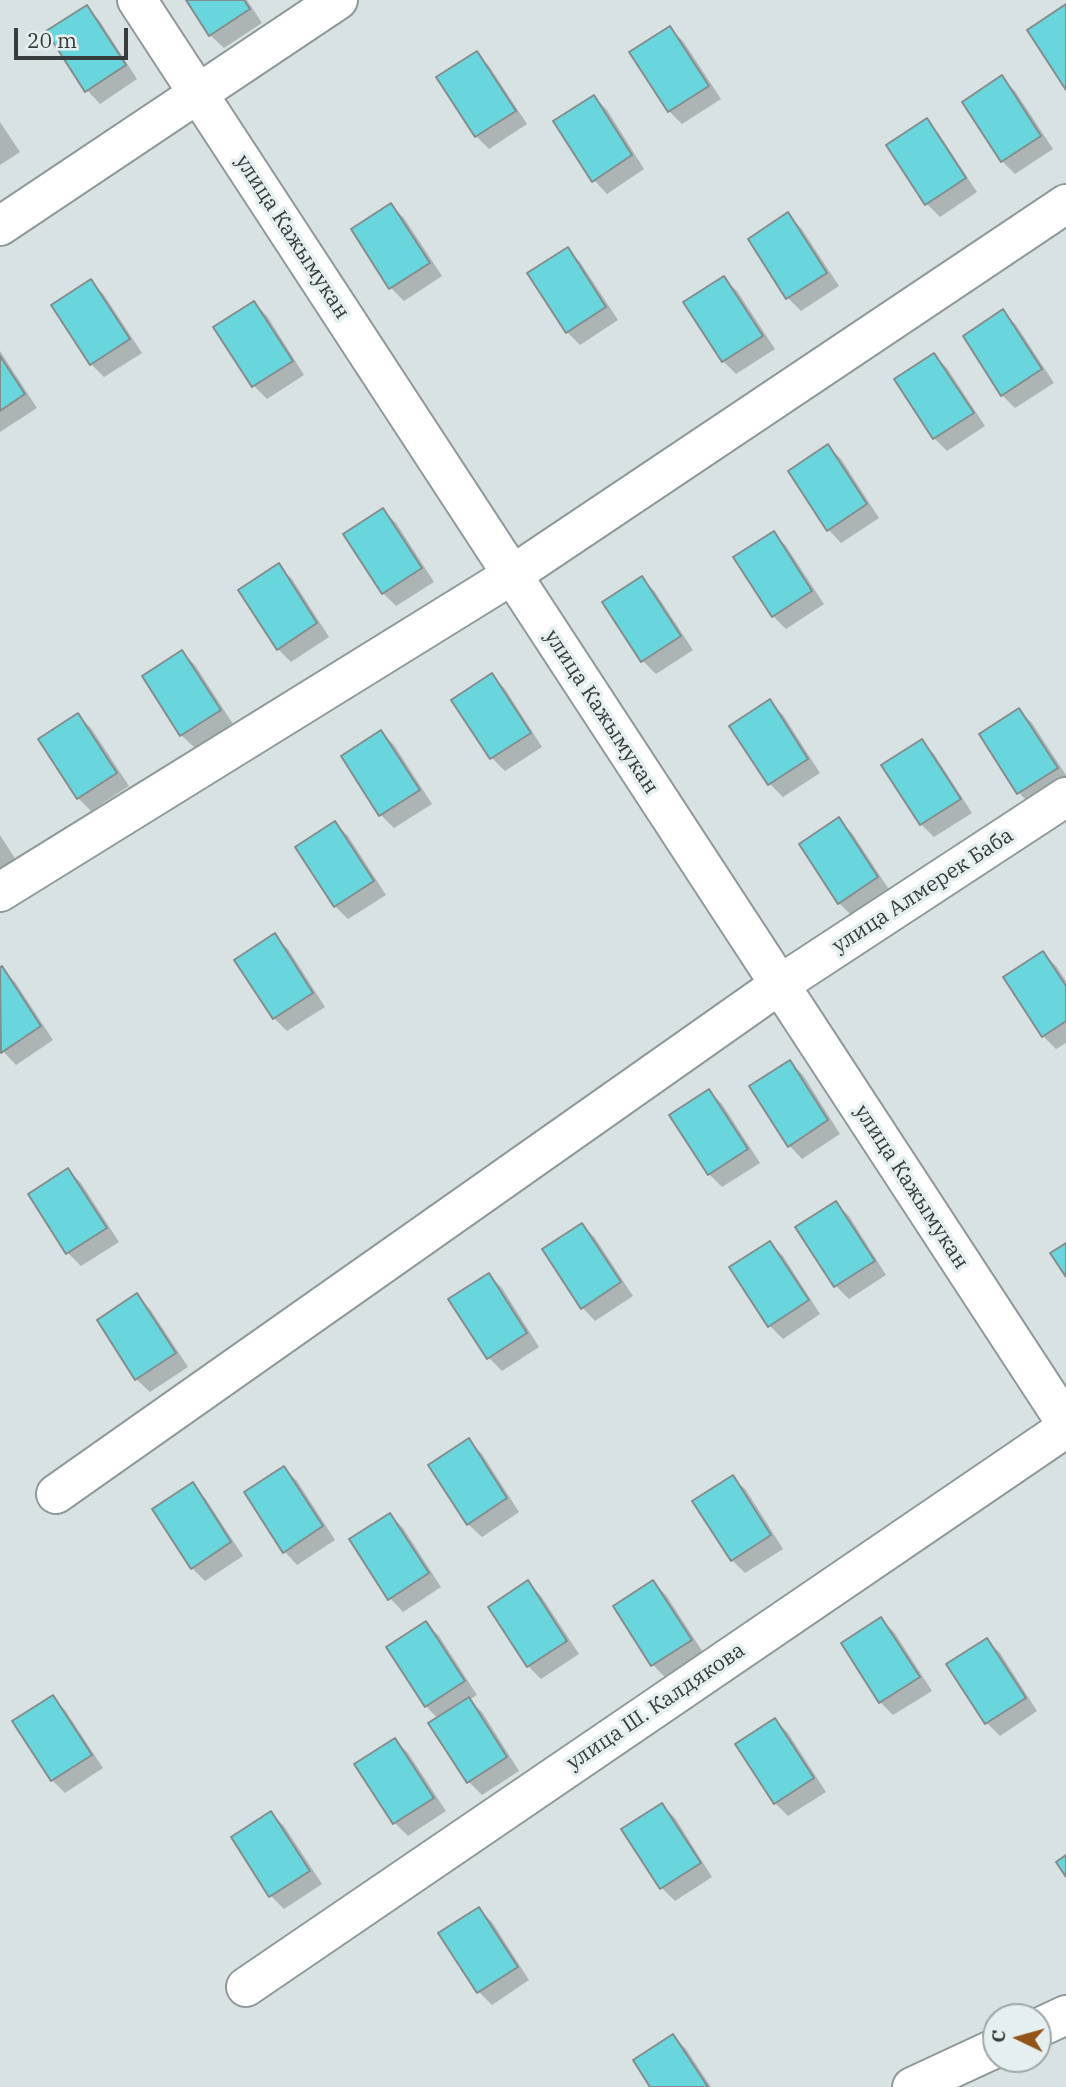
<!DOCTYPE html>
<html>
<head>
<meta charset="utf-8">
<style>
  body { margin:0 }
  #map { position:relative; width:1066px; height:2087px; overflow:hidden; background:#d8e2e2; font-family:"IBM Plex Serif",serif }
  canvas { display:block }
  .north { position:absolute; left:982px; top:2003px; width:70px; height:70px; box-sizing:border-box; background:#e5eff0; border:2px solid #9fa7a8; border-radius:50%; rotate:275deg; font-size:19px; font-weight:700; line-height:28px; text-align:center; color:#373b3b }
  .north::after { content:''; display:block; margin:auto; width:24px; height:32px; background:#93541a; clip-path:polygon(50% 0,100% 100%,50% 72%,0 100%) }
  .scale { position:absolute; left:14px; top:28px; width:114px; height:32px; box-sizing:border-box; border:4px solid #373b3b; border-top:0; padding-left:9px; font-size:21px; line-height:24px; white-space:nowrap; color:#373b3b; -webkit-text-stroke:5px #e5eff0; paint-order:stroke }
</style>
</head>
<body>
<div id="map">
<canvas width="1066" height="2087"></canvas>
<div class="north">С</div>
<div class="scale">20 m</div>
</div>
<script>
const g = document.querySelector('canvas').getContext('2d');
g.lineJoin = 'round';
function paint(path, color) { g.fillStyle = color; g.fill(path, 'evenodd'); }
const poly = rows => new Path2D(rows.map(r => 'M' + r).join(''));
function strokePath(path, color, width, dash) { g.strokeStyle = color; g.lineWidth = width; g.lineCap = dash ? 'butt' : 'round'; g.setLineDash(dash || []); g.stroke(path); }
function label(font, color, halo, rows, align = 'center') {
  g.font = font + ' "IBM Plex Serif",serif'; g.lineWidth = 7; g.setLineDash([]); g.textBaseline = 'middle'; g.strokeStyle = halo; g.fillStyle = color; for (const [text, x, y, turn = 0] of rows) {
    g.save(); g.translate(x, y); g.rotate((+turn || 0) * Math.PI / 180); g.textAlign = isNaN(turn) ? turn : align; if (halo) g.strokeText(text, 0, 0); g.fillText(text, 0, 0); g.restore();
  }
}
paint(poly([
  [188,0,247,0,262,23,224,48,210,35],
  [86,7,99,20,137,79,100,104,87,90],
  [669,28,683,41,721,99,682,124,669,111],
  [476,53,489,66,527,124,489,149,476,136],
  [1002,78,1015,91,1053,149,1015,174,1002,161],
  [594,97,607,110,644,169,607,194,594,180],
  [926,120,939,134,977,192,940,217,927,204],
  [0,122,20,152,0,165],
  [391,205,404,218,442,276,404,301,391,288,353,230],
  [788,215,801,228,839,286,801,311,788,298],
  [567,249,580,262,618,320,580,345,567,332],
  [723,278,737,291,775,349,736,374,723,361],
  [91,281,104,295,142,353,104,377,91,364],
  [254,303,267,316,304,375,267,399,254,386,216,328],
  [1003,311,1016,325,1054,383,1015,408,1002,395],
  [0,351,37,408,0,432],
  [934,355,947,368,985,426,947,451,934,438],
  [828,446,841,459,879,518,841,543,828,529],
  [383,510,396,523,434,582,396,606,383,593],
  [773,533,786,546,824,604,786,629,773,616],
  [278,566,292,579,329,637,291,662,278,649],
  [642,578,655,592,693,650,656,674,643,661,605,603],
  [182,652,195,665,233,724,195,748,181,735,144,677],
  [492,675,505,689,542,747,505,771,492,758,454,700],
  [770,702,783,715,820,773,783,797,770,784,732,726],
  [1019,710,1032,723,1066,775,1066,784,1032,806,1019,793,981,735],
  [77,715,91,728,129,786,91,811,78,798],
  [381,732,394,745,432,804,394,828,381,815,343,757],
  [921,741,934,754,972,813,934,837,921,824],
  [839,820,852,833,890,891,852,916,839,903],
  [335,823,348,836,386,895,348,919,335,906,297,848],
  [0,835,16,860,0,871],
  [274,936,288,949,325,1007,287,1031,274,1018,236,960],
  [1043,953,1056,966,1066,981,1066,1043,1056,1049,1043,1036],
  [2,969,15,982,53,1040,16,1065,0,1048,0,970],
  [790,1062,803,1075,840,1134,802,1159,789,1145],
  [709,1091,722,1104,760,1163,722,1187,709,1174],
  [68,1170,81,1183,119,1242,81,1266,68,1253,30,1195],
  [835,1203,849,1216,886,1275,849,1299,836,1286,798,1228],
  [582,1225,595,1238,633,1296,595,1321,582,1307],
  [770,1243,783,1256,820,1314,783,1339,770,1326],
  [489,1275,502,1288,539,1347,502,1371,489,1358,451,1300],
  [137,1296,150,1309,188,1367,150,1392,136,1379],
  [469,1441,482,1454,519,1512,482,1537,468,1524],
  [284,1468,297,1481,335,1540,297,1565,284,1551],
  [732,1477,746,1490,783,1549,745,1573,732,1560],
  [192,1485,205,1498,243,1556,205,1581,192,1568],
  [390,1515,403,1528,441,1587,403,1612,390,1598],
  [653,1582,666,1595,704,1654,666,1678,653,1665,615,1607],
  [528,1583,541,1596,579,1654,541,1679,528,1666],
  [881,1619,894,1632,932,1691,893,1715,880,1702,843,1644],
  [426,1623,439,1636,477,1695,469,1700,482,1712,519,1771,482,1795,469,1782,438,1719,426,1706],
  [987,1640,1000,1653,1037,1711,1000,1736,987,1723,949,1665],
  [52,1697,65,1710,103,1768,65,1793,52,1780],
  [775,1720,788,1733,826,1792,788,1816,775,1803,737,1745],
  [395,1740,408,1753,446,1811,408,1836,395,1823,357,1765],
  [662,1805,675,1818,712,1877,675,1901,662,1888,624,1830],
  [271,1813,284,1826,322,1884,284,1909,271,1896,233,1837],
  [479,1909,492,1922,529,1980,492,2005,479,1992,441,1934],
  [673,2036,686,2049,711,2087,652,2087]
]), '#0003');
const building = poly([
  [186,0,244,0,250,9,209,36,186,0],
  [1066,4,1066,90,1027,30,1066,4],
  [87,5,126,65,85,92,46,31,87,5],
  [670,26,709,86,668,112,629,52,670,26],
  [477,51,516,111,475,137,436,77,477,51],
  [1002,75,1041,136,1001,162,962,102,1002,75],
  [594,95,632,155,592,182,553,121,594,95],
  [927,118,966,178,925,205,886,145,927,118],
  [391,203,430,263,389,289,351,229,391,203],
  [788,212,827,273,786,299,748,239,788,212],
  [568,247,606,307,566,333,527,273,568,247],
  [724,276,763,336,722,362,683,302,724,276],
  [91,279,130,339,90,365,51,305,91,279],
  [254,301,293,361,252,387,213,327,254,301],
  [1003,309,1042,369,1001,396,963,336,1003,309],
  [934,353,974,413,933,439,894,379,934,353],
  [0,356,25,394,0,411,0,356],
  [828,444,867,504,827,531,788,471,828,444],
  [383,508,422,568,382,594,343,534,383,508],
  [774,531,812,591,772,617,733,557,774,531],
  [279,563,317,623,277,650,238,590,279,563],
  [642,576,681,636,641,662,602,602,642,576],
  [182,650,221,710,180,736,142,676,182,650],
  [492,673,531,733,490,759,451,700,492,673],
  [770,699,808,759,768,785,729,726,770,699],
  [1019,708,1058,768,1017,794,979,734,1019,708],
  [78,713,117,773,77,799,38,739,78,713],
  [381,730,420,790,379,816,341,756,381,730],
  [922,739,961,799,920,825,881,765,922,739],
  [839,817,878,877,838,904,799,844,839,817],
  [335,821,374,881,334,907,295,847,335,821],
  [275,933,313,993,273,1019,234,960,275,933],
  [1043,951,1066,986,1066,1021,1042,1037,1003,977,1043,951],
  [2,966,41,1026,1,1053,0,968,2,966],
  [790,1060,828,1120,788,1147,749,1086,790,1060],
  [709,1089,748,1149,708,1175,669,1115,709,1089],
  [68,1168,107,1228,66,1254,28,1194,68,1168],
  [836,1201,875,1261,834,1287,795,1227,836,1201],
  [582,1223,621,1282,581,1309,542,1249,582,1223],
  [770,1241,809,1300,768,1327,729,1267,770,1241],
  [1066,1243,1066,1277,1050,1253,1066,1243],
  [489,1273,527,1333,487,1359,448,1299,489,1273],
  [137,1293,176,1353,135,1380,97,1320,137,1293],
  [469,1438,507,1498,467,1525,428,1465,469,1438],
  [284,1466,323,1526,283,1553,244,1492,284,1466],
  [733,1475,771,1535,731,1561,692,1501,733,1475],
  [193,1482,231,1542,191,1569,152,1509,193,1482],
  [390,1513,429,1573,388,1600,349,1539,390,1513],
  [528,1580,567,1641,527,1667,488,1607,528,1580],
  [653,1580,692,1640,651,1666,613,1606,653,1580],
  [881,1617,920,1677,879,1703,841,1643,881,1617],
  [426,1621,465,1681,425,1707,386,1647,426,1621],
  [987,1638,1026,1698,985,1724,946,1664,987,1638],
  [53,1695,92,1755,51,1781,12,1721,53,1695],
  [469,1697,507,1757,467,1783,428,1723,469,1697],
  [775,1718,814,1778,774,1804,735,1744,775,1718],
  [395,1738,434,1798,393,1824,354,1764,395,1738],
  [662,1803,701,1863,660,1889,621,1829,662,1803],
  [271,1811,310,1871,269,1897,231,1837,271,1811],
  [1066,1855,1066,1877,1056,1862,1066,1855],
  [479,1907,518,1967,477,1993,438,1933,479,1907],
  [673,2034,708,2087,650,2087,633,2060,673,2034]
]);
paint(building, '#69d5dd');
strokePath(building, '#848d8d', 2);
const minor = poly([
  [137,0,1066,1423],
  [0,226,338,0],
  [0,892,512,575,1066,204],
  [56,1494,779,985,1066,797],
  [246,1987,1066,1428],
  [1038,2028,1066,2015],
  [912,2087,996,2048]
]);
strokePath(minor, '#90999a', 42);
strokePath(minor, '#fff', 38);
label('21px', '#373b3b', '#e5eff0', [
  ["улица Кажымукан",292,237,57],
  ["улица Кажымукан",601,712,57],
  ["улица Алмерек Баба",923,891,-33],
  ["улица Кажымукан",911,1187,57],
  ["улица Ш. Калдякова",656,1707,-34]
]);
</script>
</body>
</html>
